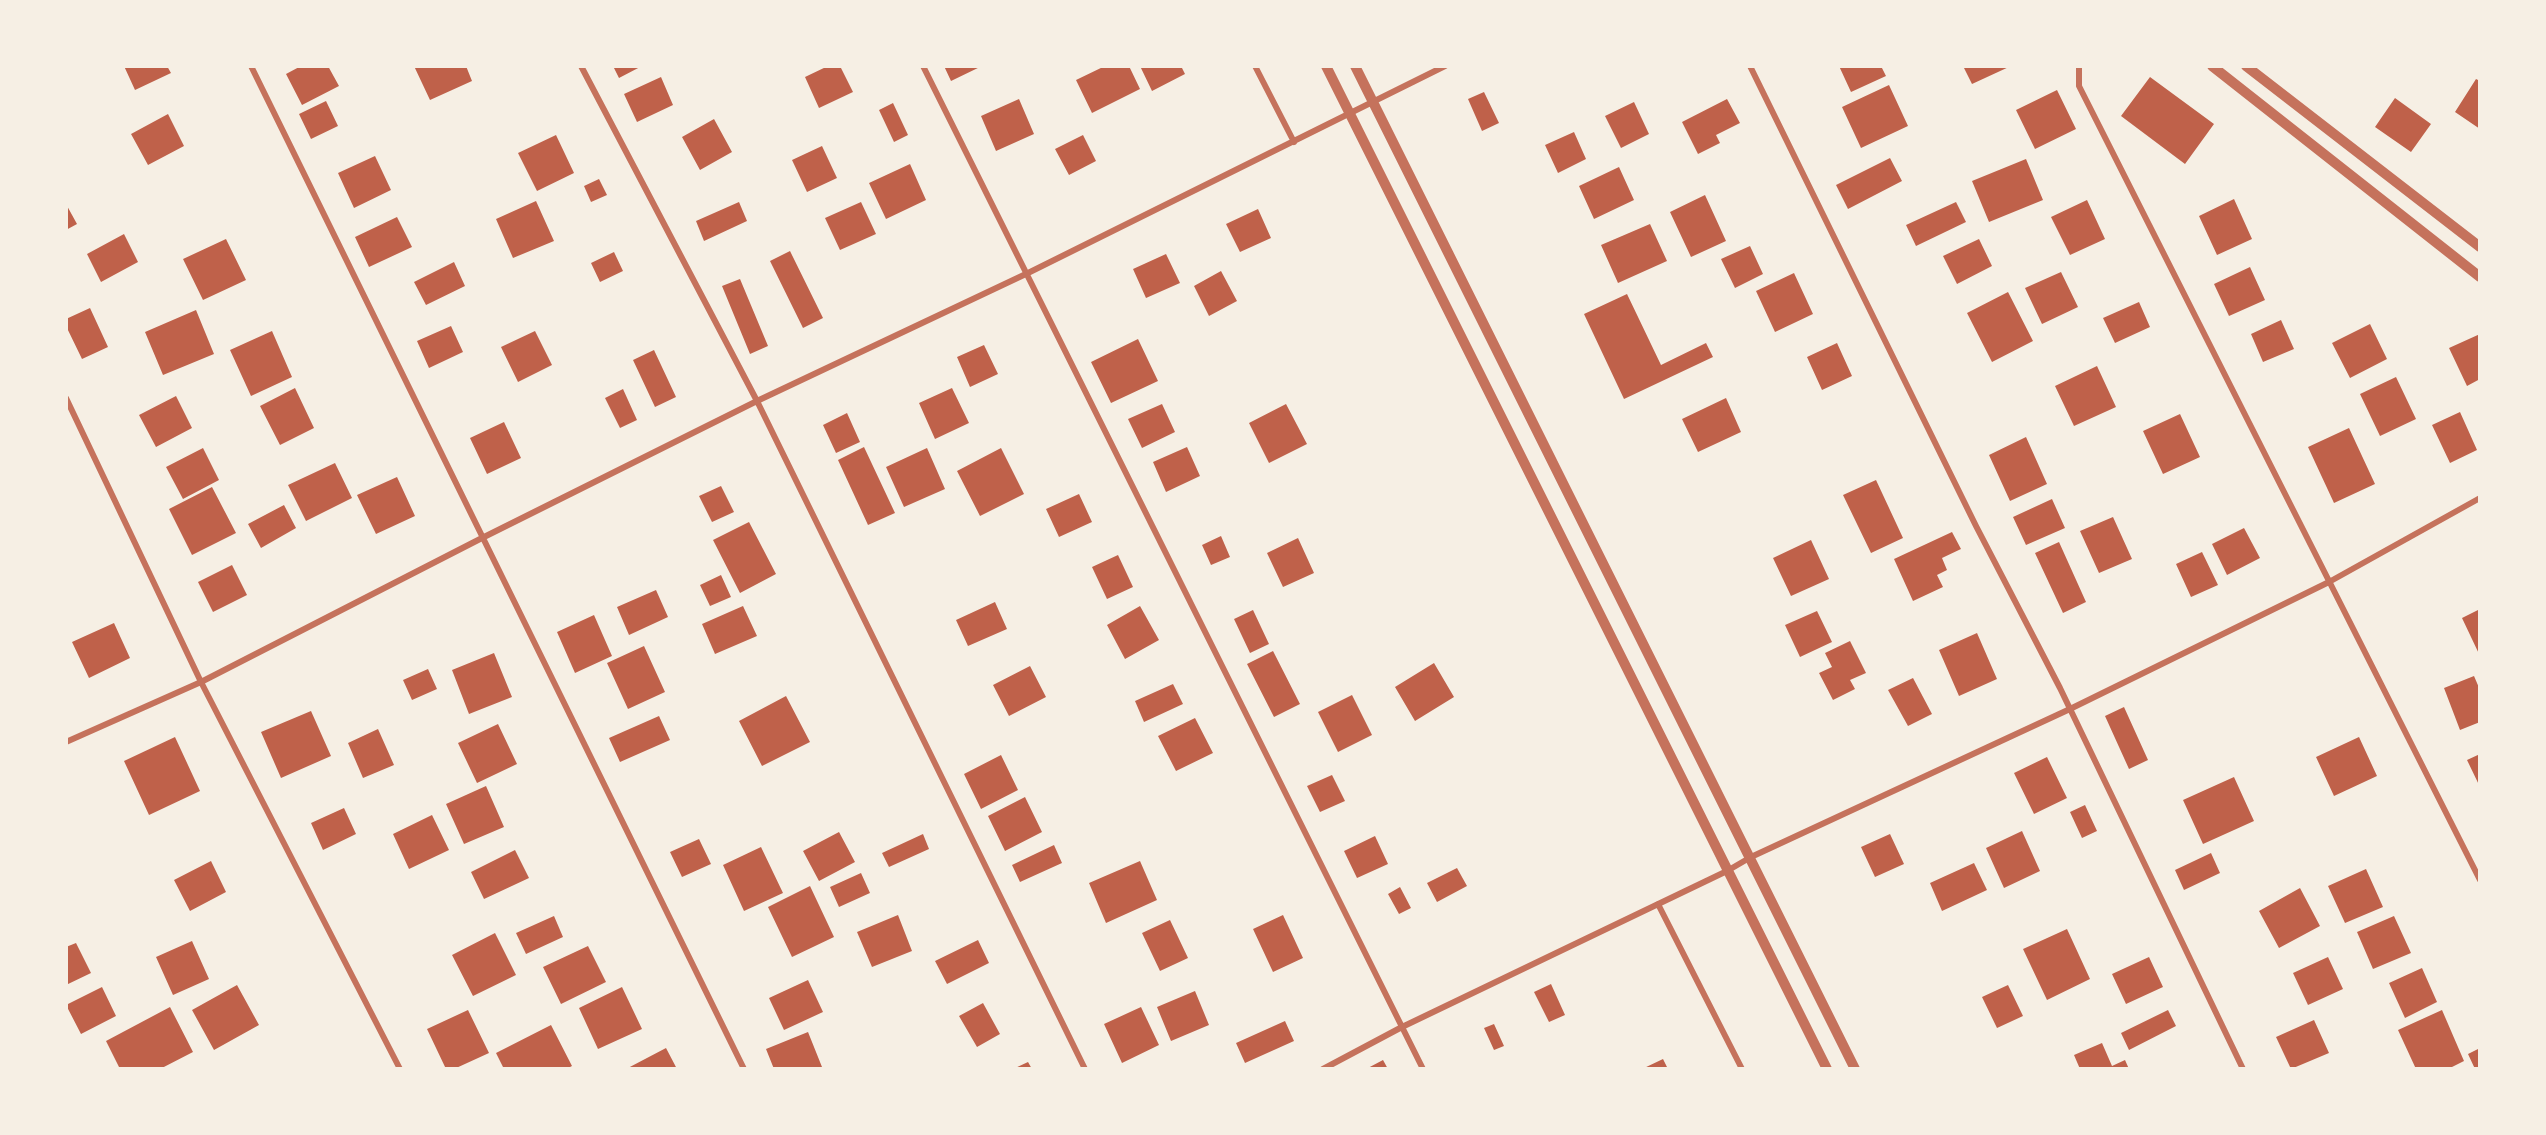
<!DOCTYPE html>
<html>
<head>
<meta charset="utf-8">
<style>
  body { margin:0 }
  #map { position:relative; width:2546px; height:1135px; overflow:hidden; background:#f6efe4; font-family:Overpass,sans-serif }
  canvas { display:block }
  .frame { position:absolute; inset:0; border:68px solid #f6efe4; pointer-events:none }
</style>
</head>
<body>
<div id="map">
<canvas width="2546" height="1135"></canvas>
<div class="frame"></div>
</div>
<script>
const g = document.querySelector('canvas').getContext('2d');
g.lineJoin = 'round';
function paint(path, color) { g.fillStyle = color; g.fill(path, 'evenodd'); }
const poly = rows => new Path2D(rows.map(r => 'M' + r).join(''));
function strokePath(path, color, width, dash) { g.strokeStyle = color; g.lineWidth = width; g.lineCap = dash ? 'butt' : 'round'; g.setLineDash(dash || []); g.stroke(path); }
paint(poly([
  [124,66,167,66,171,73,135,90],
  [301,66,328,66,339,86,302,105,286,74],
  [414,66,466,66,472,81,430,100],
  [613,66,642,66,619,78],
  [828,66,840,66,853,92,819,108,805,77],
  [944,66,982,66,951,81],
  [1105,66,1129,66,1140,89,1092,113,1076,80],
  [1140,66,1181,66,1185,74,1152,91],
  [1839,66,1881,66,1886,76,1851,92],
  [1963,66,2011,66,1972,84],
  [661,77,673,105,637,122,624,94],
  [2150,77,2214,124,2185,164,2121,116],
  [2476,79,2480,81,2480,129,2455,112],
  [1889,85,1908,126,1861,148,1842,107],
  [2057,90,2076,129,2035,149,2016,110],
  [1484,92,1499,123,1482,131,1468,99],
  [2395,98,2431,124,2411,152,2375,127],
  [1019,99,1034,134,996,151,981,116],
  [1727,99,1740,123,1716,135,1720,143,1698,154,1682,122],
  [326,101,338,126,311,139,299,114],
  [1634,102,1649,134,1621,148,1605,116],
  [893,103,908,135,894,142,879,110],
  [168,114,184,146,148,165,131,134],
  [714,119,732,152,700,170,682,137],
  [1574,132,1586,159,1558,173,1545,145],
  [556,135,574,173,537,191,518,153],
  [1083,135,1096,161,1069,175,1055,149],
  [822,146,837,178,807,192,792,160],
  [375,156,391,190,354,208,338,173],
  [1890,158,1902,181,1848,209,1836,185],
  [2026,159,2043,200,1989,222,1972,181],
  [910,164,926,200,886,219,869,183],
  [1619,167,1634,200,1594,219,1579,186],
  [599,179,607,195,591,202,584,186],
  [1705,195,1726,241,1691,257,1670,212],
  [2234,199,2252,239,2217,255,2199,216],
  [2087,200,2105,239,2070,255,2051,217],
  [536,201,554,241,513,258,496,219],
  [739,202,747,221,704,241,696,221],
  [861,202,876,234,840,250,825,218],
  [1956,202,1966,222,1916,246,1906,225],
  [66,204,77,224,66,230],
  [1258,209,1271,238,1240,252,1226,224],
  [397,217,412,247,369,267,355,237],
  [1650,224,1667,261,1618,283,1601,245],
  [124,234,138,262,101,282,87,254],
  [226,239,246,280,203,300,183,259],
  [1979,239,1992,266,1957,284,1943,256],
  [1750,246,1763,274,1735,288,1721,259],
  [790,251,823,318,803,328,770,261],
  [614,252,623,271,600,282,591,263],
  [1166,254,1180,283,1146,298,1133,269],
  [454,262,465,286,426,305,414,282],
  [2250,267,2265,300,2229,316,2214,284],
  [1221,271,1237,301,1209,316,1194,286],
  [2061,272,2078,307,2042,324,2025,288],
  [1794,273,1813,314,1775,332,1756,291],
  [740,279,768,346,750,354,722,286],
  [2008,292,2033,341,1992,362,1967,313],
  [1627,294,1661,365,1706,343,1713,357,1624,399,1584,314],
  [2139,302,2150,327,2115,343,2103,318],
  [90,308,108,347,82,359,66,326,66,319],
  [196,310,214,354,163,375,145,332],
  [2281,320,2294,349,2263,362,2251,334],
  [2370,324,2387,359,2350,378,2332,343],
  [451,326,463,352,429,368,417,341],
  [272,331,292,377,251,396,230,350],
  [535,331,552,365,518,382,501,347],
  [2480,334,2480,379,2467,386,2449,348],
  [1138,339,1158,381,1111,403,1091,362],
  [1837,343,1852,376,1822,390,1807,357],
  [984,345,998,374,970,387,957,357],
  [654,350,676,397,655,407,633,360],
  [2097,366,2116,407,2074,426,2055,386],
  [2396,377,2416,419,2380,436,2360,394],
  [295,388,314,428,280,445,260,406],
  [952,388,969,423,935,439,919,403],
  [623,389,637,420,620,428,605,398],
  [176,396,192,428,156,447,139,415],
  [1726,398,1741,432,1698,452,1682,419],
  [1162,404,1175,432,1142,448,1128,419],
  [1286,404,1307,444,1269,463,1249,423],
  [2460,412,2477,450,2450,463,2432,425],
  [847,413,860,442,836,453,823,425],
  [2180,414,2200,457,2163,474,2143,431],
  [504,422,521,458,487,474,470,438],
  [2349,428,2375,484,2334,503,2308,447],
  [2026,437,2047,484,2010,501,1989,455],
  [864,447,895,513,868,525,838,460],
  [1187,447,1200,476,1166,492,1153,462],
  [203,448,219,480,183,499,166,467],
  [927,448,945,489,904,507,886,467],
  [1001,448,1024,494,980,516,957,471],
  [335,463,352,498,306,521,288,485],
  [397,477,415,516,376,534,357,495],
  [1876,480,1903,538,1871,553,1843,495],
  [721,486,734,512,712,522,699,496],
  [212,487,236,533,192,555,169,509],
  [1079,494,1092,522,1059,537,1046,509],
  [2052,499,2065,528,2026,545,2013,517],
  [284,505,296,528,261,548,248,524],
  [2113,517,2132,559,2099,573,2080,531],
  [749,522,776,574,740,593,713,540],
  [2244,528,2260,558,2227,575,2212,544],
  [1952,532,1961,549,1942,558,1947,570,1937,575,1943,587,1913,601,1894,559],
  [1221,536,1230,557,1211,565,1202,545],
  [1298,538,1314,573,1283,587,1267,553],
  [1811,540,1829,579,1791,596,1773,558],
  [2059,542,2086,602,2063,613,2035,553],
  [2202,552,2218,585,2191,597,2176,564],
  [1118,555,1133,587,1107,599,1092,567],
  [232,565,247,595,213,612,198,582],
  [721,575,731,597,710,606,700,585],
  [656,590,668,617,629,635,617,607],
  [995,602,1007,629,968,646,956,620],
  [743,606,757,636,715,654,702,624],
  [1140,606,1159,640,1125,659,1107,625],
  [2480,609,2480,656,2462,618],
  [1253,610,1269,644,1250,653,1234,619],
  [1817,611,1832,642,1800,657,1785,625],
  [594,615,612,656,575,673,557,632],
  [114,623,130,658,89,678,72,642],
  [1977,633,1997,679,1959,696,1939,650],
  [1850,641,1866,673,1850,680,1855,689,1833,700,1819,673,1832,667,1825,653],
  [644,646,665,692,628,709,607,663],
  [1273,651,1300,704,1274,717,1247,664],
  [494,653,512,697,469,714,452,670],
  [1434,663,1454,697,1415,721,1395,687],
  [1030,666,1046,697,1009,716,993,685],
  [428,669,437,689,412,700,403,680],
  [2474,676,2480,690,2480,722,2460,730,2444,688],
  [1913,678,1932,714,1908,726,1888,690],
  [1173,684,1183,704,1144,722,1135,701],
  [1352,695,1372,735,1338,752,1318,712],
  [786,696,810,742,762,766,739,721],
  [2124,707,2148,760,2129,769,2105,716],
  [311,711,331,756,281,778,261,732],
  [659,716,670,740,620,762,609,738],
  [1195,718,1213,753,1176,771,1158,736],
  [498,724,517,764,477,783,458,743],
  [378,729,394,765,363,778,348,743],
  [175,737,200,791,149,815,124,761],
  [2359,737,2377,776,2334,796,2316,757],
  [2480,754,2480,787,2467,760],
  [1001,755,1018,790,981,809,964,774],
  [2047,757,2067,798,2034,814,2014,773],
  [1332,775,1345,801,1320,812,1307,786],
  [2234,777,2254,821,2203,844,2183,800],
  [486,786,504,827,464,844,446,804],
  [1025,797,1042,832,1005,851,988,816],
  [2085,805,2097,831,2082,838,2070,812],
  [344,808,356,834,323,850,311,823],
  [432,815,449,850,409,869,393,834],
  [2022,831,2040,871,2004,888,1986,848],
  [839,832,855,862,819,881,803,851],
  [923,834,929,849,889,867,882,853],
  [1890,834,1904,864,1875,877,1861,847],
  [1375,836,1388,864,1357,878,1344,851],
  [699,839,711,864,682,877,670,852],
  [1054,845,1062,863,1020,882,1012,865],
  [761,847,783,893,744,911,723,865],
  [515,850,529,878,484,899,471,872],
  [2211,853,2220,873,2184,890,2175,870],
  [211,861,226,892,190,911,174,880],
  [1140,861,1157,900,1106,923,1089,883],
  [1974,863,1987,890,1942,911,1930,883],
  [1457,868,1467,886,1437,902,1427,883],
  [2366,869,2383,907,2345,923,2328,886],
  [861,873,870,893,839,907,830,887],
  [810,886,834,937,792,957,768,907],
  [1400,887,1411,908,1399,914,1388,894],
  [2300,888,2320,926,2279,948,2259,911],
  [898,915,912,951,872,967,857,932],
  [1283,915,1303,958,1273,972,1253,929],
  [554,916,563,937,526,954,516,933],
  [2394,916,2411,953,2373,969,2357,932],
  [1170,920,1188,958,1160,971,1142,933],
  [2067,929,2090,979,2047,1000,2023,949],
  [495,933,516,975,473,996,452,955],
  [978,940,989,963,947,984,935,961],
  [192,941,209,979,173,995,156,957],
  [76,943,91,973,66,985,66,947],
  [588,946,606,982,561,1004,543,967],
  [2149,957,2163,987,2126,1004,2112,974],
  [2328,957,2343,989,2308,1005,2293,973],
  [2422,968,2437,1002,2405,1018,2389,983],
  [808,980,823,1012,784,1030,769,998],
  [1551,984,1565,1015,1549,1022,1534,992],
  [237,985,259,1025,214,1050,192,1010],
  [2008,985,2023,1016,1997,1028,1982,997],
  [102,987,116,1016,81,1034,66,1005],
  [622,987,642,1029,598,1049,579,1008],
  [1195,991,1209,1025,1171,1041,1157,1007],
  [983,1003,1000,1034,977,1047,959,1016],
  [170,1007,193,1052,160,1069,120,1069,106,1041],
  [1141,1007,1159,1045,1122,1063,1104,1024],
  [468,1010,489,1053,454,1069,446,1069,427,1029],
  [2168,1010,2176,1026,2129,1050,2121,1033],
  [2442,1010,2464,1061,2448,1069,2416,1069,2398,1030],
  [2314,1020,2329,1053,2291,1069,2276,1037],
  [1285,1021,1294,1041,1245,1063,1236,1043],
  [1494,1024,1504,1046,1494,1050,1484,1028],
  [551,1025,572,1066,566,1069,504,1069,496,1053],
  [808,1032,822,1067,774,1069,766,1049],
  [2102,1043,2112,1066,2125,1060,2129,1069,2080,1069,2074,1055],
  [666,1048,677,1069,626,1069],
  [2480,1048,2480,1069,2475,1069,2468,1054],
  [1663,1059,1668,1069,1642,1069],
  [1383,1060,1388,1069,1366,1069],
  [1028,1062,1032,1069,1013,1069]
]), '#bf614a');
strokePath(poly([
  [251,66,744,1069],
  [581,66,757,401,1085,1069],
  [923,66,1423,1069],
  [1255,66,1294,142],
  [1750,66,1976,526,2060,688,2243,1069],
  [2079,66,2079,86,2480,880],
  [66,398,201,682,400,1069],
  [66,742,201,682,482,538,757,401,1028,273,1445,66],
  [1658,904,1742,1069],
  [1323,1069,1402,1027,1727,871,1751,857,2070,709,2329,582,2480,498]
]), '#c5725c', 6);
strokePath(poly([
  [1326,66,1827,1069],
  [1355,66,1855,1069],
  [2212,66,2480,277],
  [2246,66,2480,247]
]), '#c5725c', 10);
</script>
</body>
</html>
